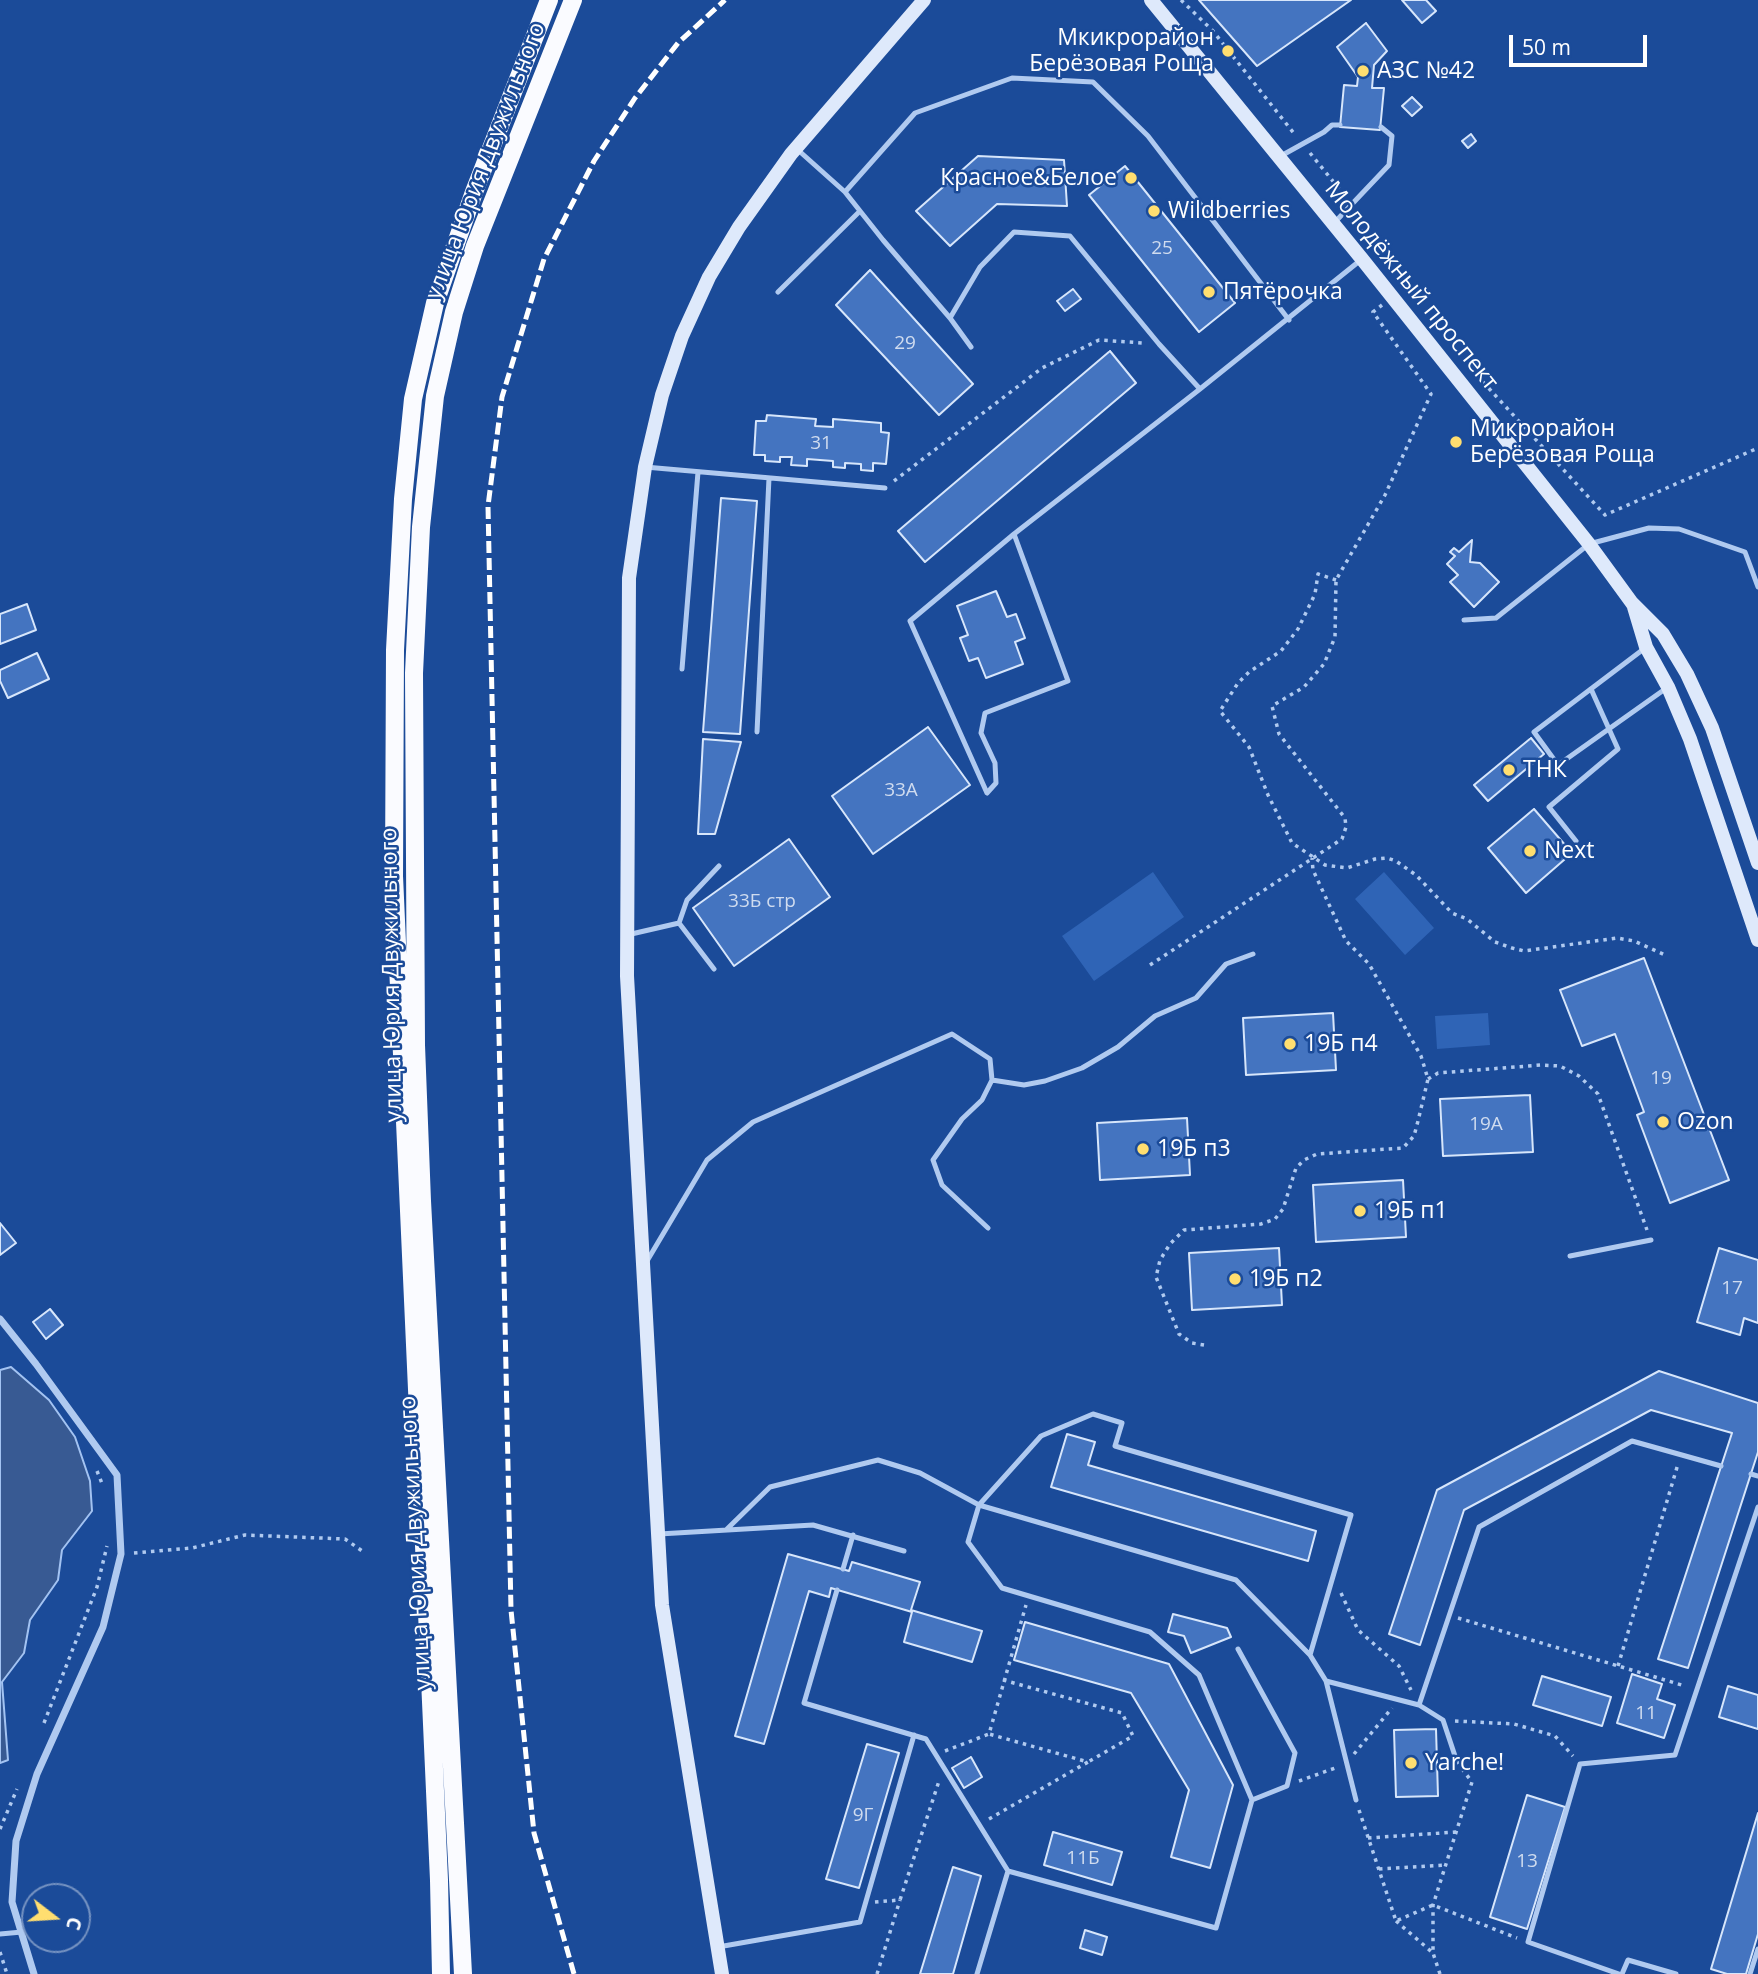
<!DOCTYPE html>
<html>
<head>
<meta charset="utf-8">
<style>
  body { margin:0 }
  #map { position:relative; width:1758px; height:1974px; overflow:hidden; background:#1b4b99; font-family:"Open Sans",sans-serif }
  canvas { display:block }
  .north { position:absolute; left:21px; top:1883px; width:70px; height:70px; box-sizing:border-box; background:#1b4b99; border:2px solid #7693c2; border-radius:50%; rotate:107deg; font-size:19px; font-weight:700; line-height:28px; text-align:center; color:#fff }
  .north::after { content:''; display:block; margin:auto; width:24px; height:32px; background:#ffde70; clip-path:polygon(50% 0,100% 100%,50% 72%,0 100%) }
  .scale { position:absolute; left:1509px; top:35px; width:138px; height:32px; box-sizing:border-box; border:4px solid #fff; border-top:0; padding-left:9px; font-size:21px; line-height:24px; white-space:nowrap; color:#fff; -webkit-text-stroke:5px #1b4b99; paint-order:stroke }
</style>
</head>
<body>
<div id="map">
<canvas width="1758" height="1974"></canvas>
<div class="north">С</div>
<div class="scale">50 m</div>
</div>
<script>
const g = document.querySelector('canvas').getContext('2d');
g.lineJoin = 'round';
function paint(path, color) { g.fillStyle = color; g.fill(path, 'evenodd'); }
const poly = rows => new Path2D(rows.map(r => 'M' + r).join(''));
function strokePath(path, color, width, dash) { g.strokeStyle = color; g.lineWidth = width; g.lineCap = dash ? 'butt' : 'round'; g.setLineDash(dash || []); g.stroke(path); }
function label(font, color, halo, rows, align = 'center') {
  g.font = font + ' "Open Sans",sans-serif'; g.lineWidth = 5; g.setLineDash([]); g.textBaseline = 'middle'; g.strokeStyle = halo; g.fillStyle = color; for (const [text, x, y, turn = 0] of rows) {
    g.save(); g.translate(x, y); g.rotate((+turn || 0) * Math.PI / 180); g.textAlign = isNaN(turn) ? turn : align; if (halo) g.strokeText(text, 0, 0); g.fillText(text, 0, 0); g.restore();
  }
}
paint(poly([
  [1153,872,1184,917,1094,981,1062,936],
  [1384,872,1434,928,1405,955,1355,899],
  [1488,1013,1490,1045,1437,1049,1435,1016]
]), '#2f64b6');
const water = poly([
  [11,1367,49,1400,75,1437,90,1481,92,1511,62,1550,58,1580,30,1620,24,1653,2,1682,8,1760,0,1763,0,1370,11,1367]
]);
paint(water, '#385a93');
strokePath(water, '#a3c3f2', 2);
const building = poly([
  [1199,0,1351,0,1257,66,1199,0],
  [1402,0,1426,0,1436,11,1422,23,1402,0],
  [1366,23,1387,51,1374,65,1372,88,1384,88,1380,130,1340,127,1344,85,1357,86,1358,77,1337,47,1366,23],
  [1412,97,1422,107,1412,116,1402,106,1412,97],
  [1471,134,1476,141,1468,148,1462,141,1471,134],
  [978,156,1064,160,1067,206,997,204,950,246,916,211,978,156],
  [1125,166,1235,303,1199,332,1089,195,1125,166],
  [870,270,973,384,939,415,836,305,870,270],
  [1073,289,1081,299,1065,311,1057,301,1073,289],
  [1110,351,1136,383,925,562,898,531,1110,351],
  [767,415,816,419,815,426,833,427,833,419,881,423,881,432,889,433,886,464,873,463,873,471,861,470,861,464,845,463,845,468,833,467,833,461,807,459,807,466,791,465,792,457,780,457,780,462,765,461,765,455,754,455,756,421,766,421,767,415],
  [721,498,757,501,740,734,703,732,721,498],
  [1472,540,1470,562,1480,563,1499,582,1474,607,1450,582,1458,575,1447,564,1455,556,1450,552,1454,548,1459,552,1472,540],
  [996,591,1007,617,1016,614,1025,638,1015,642,1023,664,986,678,978,658,969,661,960,638,968,635,957,606,996,591],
  [27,604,36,630,0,644,0,614,27,604],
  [37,653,49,679,8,698,0,681,0,670,37,653],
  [928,727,970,785,873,854,832,796,928,727],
  [1531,738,1544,754,1488,801,1474,785,1531,738],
  [703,739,741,742,715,834,698,834,703,739],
  [1534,809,1572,853,1526,893,1488,848,1534,809],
  [789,839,830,897,734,966,693,908,789,839],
  [1644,958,1729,1180,1670,1203,1637,1115,1644,1112,1615,1034,1582,1046,1560,990,1644,958],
  [1333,1013,1336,1070,1246,1075,1243,1018,1333,1013],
  [1530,1095,1533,1152,1443,1156,1440,1099,1530,1095],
  [1187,1118,1190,1175,1100,1180,1097,1123,1187,1118],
  [1403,1180,1406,1237,1316,1242,1313,1185,1403,1180],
  [0,1223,16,1243,0,1255,0,1223],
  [1279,1248,1282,1305,1192,1310,1189,1253,1279,1248],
  [1719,1248,1758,1260,1758,1323,1744,1318,1740,1335,1697,1322,1719,1248],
  [50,1309,63,1325,46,1339,33,1322,50,1309],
  [1659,1371,1758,1403,1758,1452,1688,1668,1658,1659,1732,1433,1651,1410,1464,1510,1420,1645,1389,1634,1437,1490,1659,1371],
  [1067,1434,1095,1442,1088,1465,1316,1531,1308,1561,1051,1487,1067,1434],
  [788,1554,849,1571,852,1562,920,1582,911,1610,982,1631,972,1662,904,1642,912,1612,831,1588,829,1597,809,1591,764,1744,735,1736,788,1554],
  [1173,1614,1227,1628,1231,1637,1191,1653,1184,1636,1168,1632,1173,1614],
  [1025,1622,1169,1664,1233,1785,1210,1868,1171,1857,1189,1790,1131,1693,1014,1660,1025,1622],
  [1632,1674,1662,1684,1657,1699,1675,1705,1664,1738,1617,1723,1632,1674],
  [1542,1676,1611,1697,1602,1726,1533,1705,1542,1676],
  [1728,1686,1758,1695,1758,1729,1719,1717,1728,1686],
  [1436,1729,1438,1796,1396,1797,1394,1730,1436,1729],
  [867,1744,899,1753,859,1888,826,1879,867,1744],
  [971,1757,982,1777,964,1788,952,1768,971,1757],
  [1527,1795,1565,1807,1527,1929,1490,1917,1527,1795],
  [1758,1813,1758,1934,1746,1974,1727,1974,1711,1969,1758,1813],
  [1053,1832,1122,1852,1112,1885,1044,1865,1053,1832],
  [953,1867,981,1876,953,1974,920,1974,953,1867],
  [1085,1930,1107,1937,1102,1955,1080,1948,1085,1930]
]);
paint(building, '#4474c0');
strokePath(building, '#d7e6fb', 2);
strokePath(poly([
  [1181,0,1213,31,1296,136],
  [1310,153,1345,196],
  [1359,213,1361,216,1364,235],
  [1483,382,1605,515,1758,448],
  [894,481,1042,368,1099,340,1143,343],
  [1336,580,1318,574,1315,594,1298,629,1281,651,1249,672,1238,683,1220,711,1249,747,1268,795,1292,843,1325,865,1347,868,1375,859,1387,858,1396,861,1416,875,1452,913,1467,919,1495,942,1512,948,1524,951,1617,938,1634,941,1665,955],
  [1150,965,1342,839,1346,827,1345,818,1279,734,1272,706,1304,687,1324,664,1335,637,1336,580,1385,495,1431,394,1373,312,1382,305],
  [1428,1079,1438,1073,1541,1065,1560,1066,1579,1076,1598,1094,1647,1230],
  [1204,1345,1192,1343,1179,1334,1156,1277,1160,1260,1170,1244,1184,1230,1261,1224,1275,1219,1283,1209,1296,1168,1304,1160,1317,1154,1403,1148,1414,1136,1418,1121,1428,1079,1421,1056,1369,964,1346,941,1313,870,1312,858],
  [97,1471,103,1486],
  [134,1553,192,1548,245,1535,345,1539,365,1553],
  [1341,1593,1358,1630,1399,1666,1411,1690],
  [1458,1618,1685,1686],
  [1618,1666,1678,1464],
  [1003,1680,1122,1713,1133,1736,1088,1762],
  [1455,1721,1514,1724,1555,1736,1573,1756],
  [44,1723,97,1587,107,1546],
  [945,1751,989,1734],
  [1354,1754,1392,1708],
  [1299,1781,1338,1767],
  [1359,1810,1396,1921,1433,1905,1517,1938],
  [989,1819,1088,1762,989,1734,1026,1605],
  [0,1829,17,1789],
  [1368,1838,1456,1832],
  [1379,1869,1445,1865],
  [875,1902,900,1900,939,1781],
  [1396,1921,1433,1953],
  [0,1952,7,1974],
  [877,1974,900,1900],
  [1440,1974,1433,1953,1433,1905,1472,1782,1463,1770]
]), '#b0caf0', 3.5, [3.5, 5]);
strokePath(poly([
  [798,150,845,192,883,240,950,318,971,347],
  [1279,157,1324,132,1332,125,1340,125],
  [845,192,915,113,1012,78,1093,82,1148,136,1289,320],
  [1335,222,1389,165,1392,136,1381,127],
  [778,292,860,211],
  [950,318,980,267,1014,232,1070,236,1159,344,1200,389],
  [645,467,885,488],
  [1014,534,1068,681,985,713,981,733,995,763,996,783,987,793,910,621,1014,534,1200,389,1362,259],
  [1464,620,1496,618,1589,544,1649,528,1679,529,1745,552,1758,587],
  [1645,648,1534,732,1558,765,1668,687],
  [682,669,698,472],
  [757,732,769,478],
  [1576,841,1549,807,1618,749,1591,689],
  [679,923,687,900,719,866],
  [627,935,679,923,714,969],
  [992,1080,1024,1085,1045,1081,1082,1068,1118,1047,1155,1016,1196,998,1226,964,1253,954],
  [1570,1256,1651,1240],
  [647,1261,707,1160,753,1122,952,1034,990,1059,992,1080,982,1100,962,1119,933,1160,942,1185,988,1228],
  [1751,1474,1758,1476],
  [726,1530,770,1487,878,1460,920,1473,979,1505,968,1542,1002,1588,1150,1632,1199,1675,1252,1800,1216,1928,1008,1871,926,1739,804,1703,837,1590],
  [659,1534,813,1525,904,1551],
  [843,1569,853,1535],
  [1238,1649,1295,1753,1287,1786,1252,1800],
  [1310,1655,1236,1580,979,1505,1041,1436,1093,1414,1122,1423,1115,1446,1351,1515,1310,1655,1326,1681,1419,1705,1479,1527,1632,1441,1721,1466],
  [1326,1681,1356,1800],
  [1419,1705,1443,1720,1457,1762],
  [0,1934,22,1932],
  [718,1947,860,1922,914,1735],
  [977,1974,1008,1871],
  [1619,1974,1528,1942,1580,1764,1675,1755,1758,1507],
  [1622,1974,1628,1960,1676,1974],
  [1750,1974,1758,1949]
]), '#b0caf0', 5);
strokePath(poly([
  [0,1319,36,1364,117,1475,121,1554,103,1627,37,1774,16,1841,12,1902,34,1974]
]), '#b0caf0', 7);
strokePath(poly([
  [1151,0,1362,259,1589,544,1632,603,1663,634,1687,674,1712,728,1758,863],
  [1634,607,1646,647,1668,687,1690,739,1758,940],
  [722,1974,662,1605,627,976,629,578,645,467,662,395,682,336,709,277,739,227,791,154,924,0]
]), '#dee9fb', 14);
strokePath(poly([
  [441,1974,439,1880,394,876,395,650,403,499,413,399,435,303,474,192,549,0],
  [463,1974,422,1201,416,1045,414,673,421,527,435,396,454,312,475,246,573,0]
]), '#fafbff', 18);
strokePath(poly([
  [574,1974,534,1833,511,1610,488,506,502,397,544,259,594,161,635,98,678,43,725,0]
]), '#fff', 5, [12, 5]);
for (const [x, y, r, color] of [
  [1228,51,7,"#ffde70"],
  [1363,71,7,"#ffde70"],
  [1131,178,7,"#ffde70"],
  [1154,211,7,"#ffde70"],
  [1209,292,7,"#ffde70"],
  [1456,442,7,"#ffde70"],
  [1509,770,7,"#ffde70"],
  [1530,851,7,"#ffde70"],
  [1290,1044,7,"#ffde70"],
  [1663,1122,7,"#ffde70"],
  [1143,1149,7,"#ffde70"],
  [1360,1211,7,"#ffde70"],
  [1235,1279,7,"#ffde70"],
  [1411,1763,7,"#ffde70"]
]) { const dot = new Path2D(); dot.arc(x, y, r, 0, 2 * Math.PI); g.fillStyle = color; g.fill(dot); strokePath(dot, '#1b4b99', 2.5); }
label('19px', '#d0dcef', null, [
  ["25",1162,249],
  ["29",905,344],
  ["31",821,444],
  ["33А",901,791],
  ["33Б стр",762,902],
  ["19",1661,1079],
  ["19А",1486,1125],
  ["17",1732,1289],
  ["11",1646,1714],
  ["9Г",863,1816],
  ["11Б",1083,1859],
  ["13",1527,1862]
]);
label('23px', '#fff', '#1b4b99', [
  ["Мкикрорайон",1214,38,"right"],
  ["Берёзовая Роща",1214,64,"right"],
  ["АЗС №42",1377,71],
  ["Красное&Белое",1117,178,"right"],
  ["Wildberries",1168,211],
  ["Пятёрочка",1223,292],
  ["Микрорайон",1470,429],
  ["Берёзовая Роща",1470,455],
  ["ТНК",1523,770],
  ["Next",1544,851],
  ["19Б п4",1304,1044],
  ["Ozon",1677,1122],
  ["19Б п3",1157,1149],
  ["19Б п1",1374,1211],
  ["19Б п2",1249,1279],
  ["Yarche!",1425,1763]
], 'left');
label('23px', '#fff', '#1b4b99', [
  ["улица Юрия Двужильного",486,161,-69],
  ["Молодёжный проспект",1411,286,51],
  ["улица Юрия Двужильного",392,975,-91],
  ["улица Юрия Двужильного",416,1543,-93]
]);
</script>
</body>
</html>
